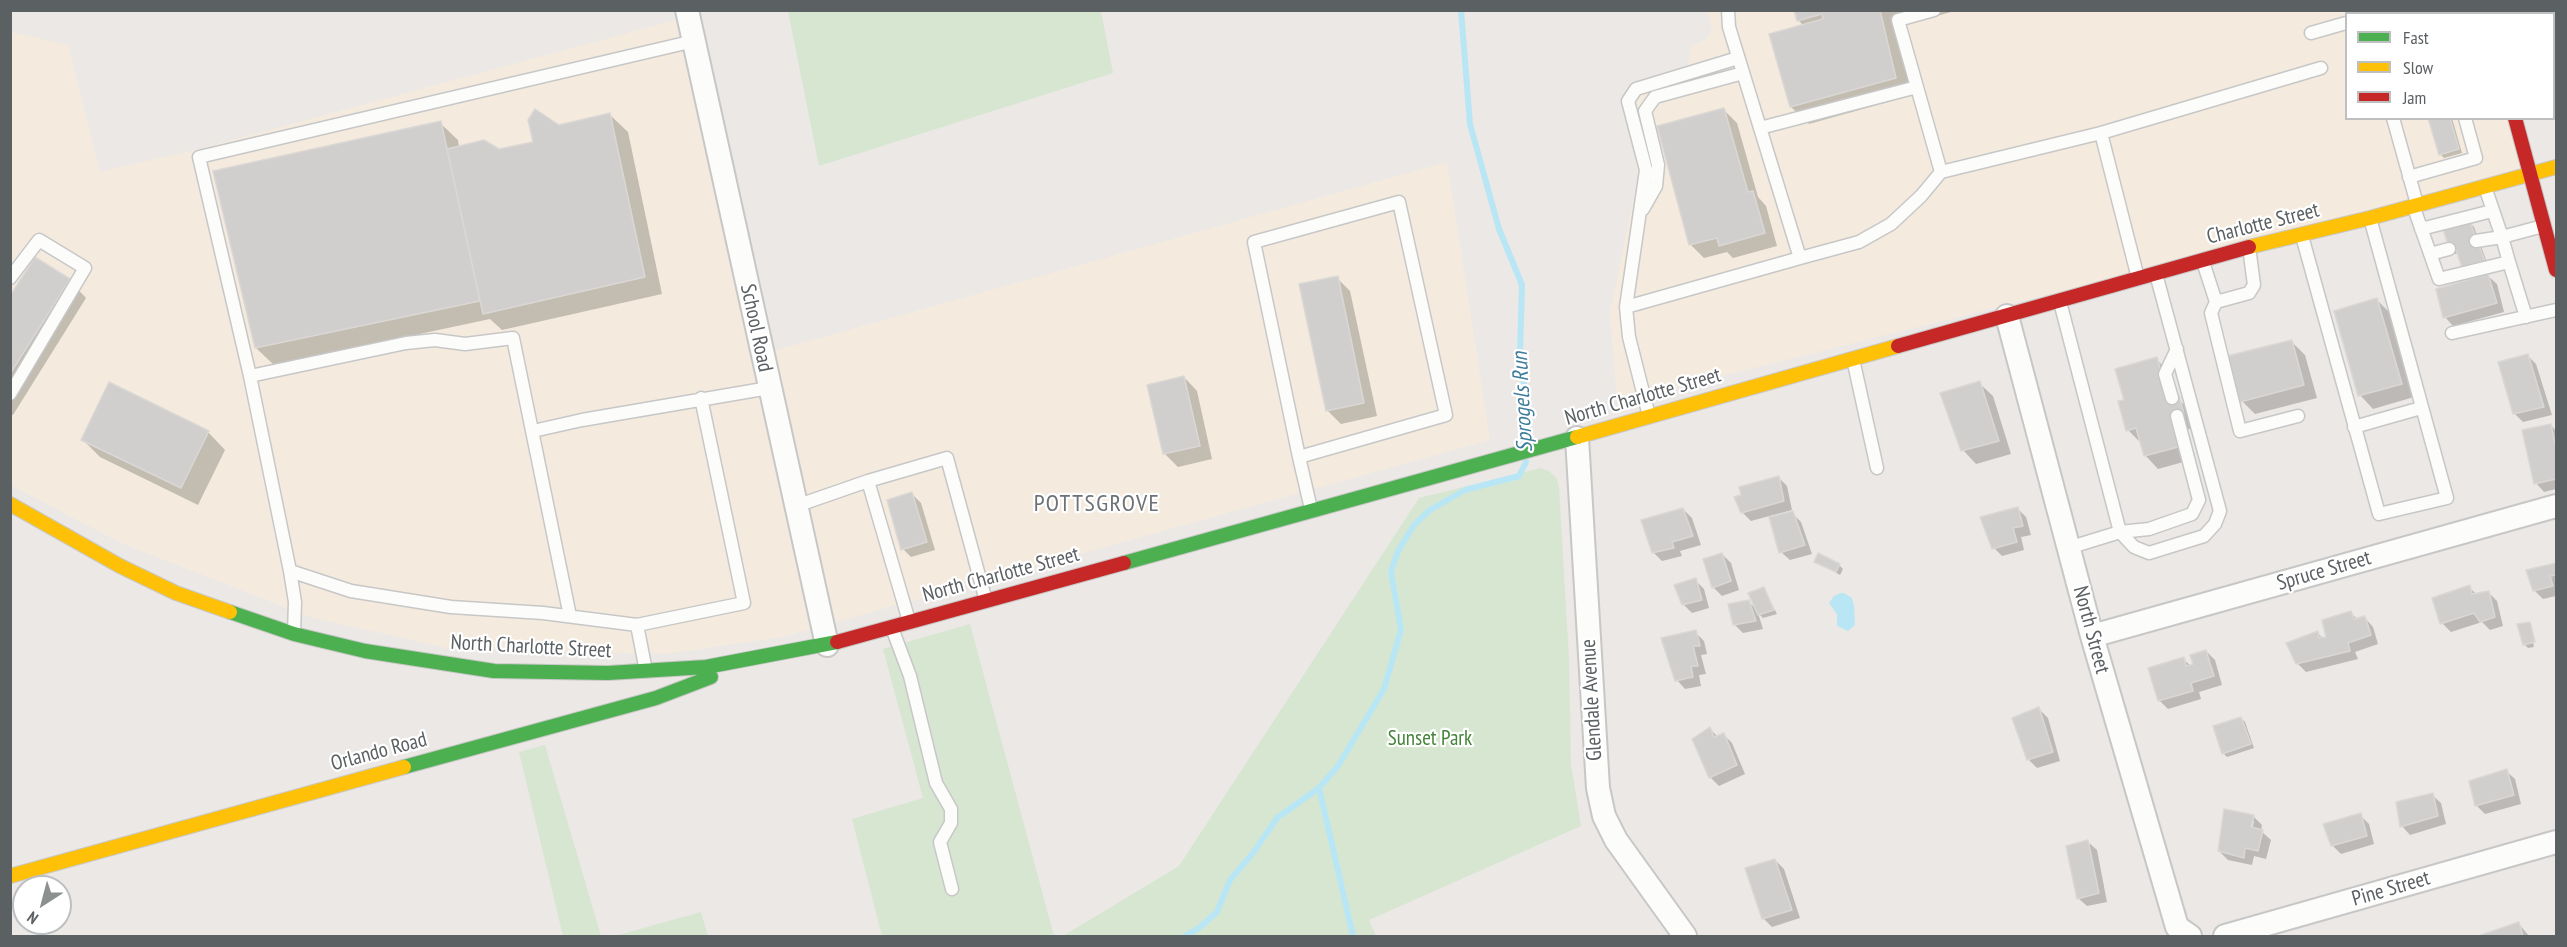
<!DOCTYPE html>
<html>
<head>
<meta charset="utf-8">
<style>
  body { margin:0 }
  #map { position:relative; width:2567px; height:947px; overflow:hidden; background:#ebe8e5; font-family:"PT Sans Narrow",sans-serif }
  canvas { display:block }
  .frame { position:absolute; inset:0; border:12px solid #5b6063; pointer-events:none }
  .legend { position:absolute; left:2345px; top:12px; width:210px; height:108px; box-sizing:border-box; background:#fff; border:2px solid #bdbfc1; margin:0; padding:8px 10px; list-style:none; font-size:18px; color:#5b6063 }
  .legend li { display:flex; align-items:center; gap:12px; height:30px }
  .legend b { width:30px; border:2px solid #bdbfc1 }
  .north { position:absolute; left:12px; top:875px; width:60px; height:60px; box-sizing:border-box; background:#fff; border:2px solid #bdbfc1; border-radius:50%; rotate:216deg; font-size:16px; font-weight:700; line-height:24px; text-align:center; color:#5b6063 }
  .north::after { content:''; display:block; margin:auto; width:21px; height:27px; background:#8d9090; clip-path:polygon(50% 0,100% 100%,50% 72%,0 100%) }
</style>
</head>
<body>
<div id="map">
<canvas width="2567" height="947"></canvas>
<div class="frame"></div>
<ul class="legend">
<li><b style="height:8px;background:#4caf50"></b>Fast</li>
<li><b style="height:8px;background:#ffc107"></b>Slow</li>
<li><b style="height:8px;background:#c62828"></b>Jam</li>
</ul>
<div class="north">N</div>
</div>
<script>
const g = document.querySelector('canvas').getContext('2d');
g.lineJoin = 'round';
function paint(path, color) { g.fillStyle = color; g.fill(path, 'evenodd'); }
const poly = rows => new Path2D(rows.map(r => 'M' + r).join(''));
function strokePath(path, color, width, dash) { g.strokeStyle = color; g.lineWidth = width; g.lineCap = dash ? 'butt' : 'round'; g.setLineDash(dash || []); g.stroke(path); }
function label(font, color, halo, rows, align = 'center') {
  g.font = font + ' "PT Sans Narrow",sans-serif'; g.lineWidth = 4.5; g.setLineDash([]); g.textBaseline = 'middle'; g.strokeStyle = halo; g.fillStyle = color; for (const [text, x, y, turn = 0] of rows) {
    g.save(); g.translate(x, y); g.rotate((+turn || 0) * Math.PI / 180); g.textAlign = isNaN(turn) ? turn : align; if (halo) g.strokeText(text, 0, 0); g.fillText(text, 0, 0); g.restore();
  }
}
paint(poly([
  [1707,11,2478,11,2479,13,2346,14,2346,118,2513,119,2531,174,1617,402,1610,313,1638,177,1628,101,1624,95,1687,69,1692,46,1708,38,1712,28],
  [676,20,763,354,1447,162,1490,440,782,637,665,654,447,648,310,617,121,543,11,485,11,32,68,45,100,172,203,148]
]), '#f4ebde');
paint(poly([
  [788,11,1101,11,1113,73,819,166],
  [1541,468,1550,472,1557,479,1559,487,1569,659,1571,764,1581,826,1369,920,1376,936,1063,936,1179,866,1419,498],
  [970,624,1054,936,882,936,852,819,923,798,883,649],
  [545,745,601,936,563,936,519,752],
  [701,912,708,936,615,936]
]), '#d7e6d1');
paint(poly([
  [1841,593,1844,593,1852,598,1854,606,1855,625,1848,631,1837,626,1837,614,1829,603,1834,596]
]), '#b9e6f4');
paint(poly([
  [1796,10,1958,10,1895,28,1913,95,1809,124,1791,107,1771,35,1804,26,1799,21],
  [2556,27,2556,74,2554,65,2554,28],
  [2554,77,2556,77,2556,101,2554,90],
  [1724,110,1737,123,1758,197,1766,206,1777,246,1733,258,1727,252,1704,258,1691,245],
  [610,115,628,132,662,294,502,330,490,319,274,365,256,348,440,123,458,140,459,147,499,150,535,143,558,126],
  [2430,118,2452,118,2462,153,2444,158,2440,154],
  [2470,223,2474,227,2488,265,2467,271,2459,253,2455,254,2451,250],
  [2488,276,2497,284,2504,312,2453,326,2445,317],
  [1337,278,1350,291,1377,416,1341,424,1327,410],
  [69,280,86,298,13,415,10,414,10,299],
  [2377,300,2390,313,2414,397,2373,409,2360,395],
  [2291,341,2305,355,2317,398,2255,414,2242,401],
  [2528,356,2536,364,2552,415,2523,422,2514,413],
  [2156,359,2169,372,2176,398,2192,411,2196,427,2186,430,2194,459,2158,469,2145,455,2141,443,2128,430,2126,401],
  [1184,377,1197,391,1212,459,1178,467,1164,453],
  [1979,383,1993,396,2011,454,1976,464,1963,450],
  [2551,425,2556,431,2556,489,2544,492,2536,483],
  [208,432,225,450,198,505,100,457,83,440],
  [1779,478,1787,486,1792,510,1751,521,1742,512],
  [912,494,921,503,935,550,911,557,903,549],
  [2017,508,2026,517,2031,535,2021,537,2024,550,2002,556,1994,548],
  [1683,509,1692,518,1701,545,1680,551,1682,556,1662,561,1653,552],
  [1792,513,1801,522,1812,554,1790,560,1781,552],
  [1722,554,1731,563,1739,590,1722,596,1713,587],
  [1816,561,1839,565,1843,569,1840,575],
  [2556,564,2556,596,2543,599,2534,590,2528,571],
  [1695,580,1704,589,1709,608,1692,613,1683,604],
  [2469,587,2477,595,2488,592,2497,601,2503,626,2490,630,2482,622,2451,632,2442,623],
  [1764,589,1777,614,1763,618,1758,613,1763,629,1743,633,1734,624,1749,602,1757,610],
  [2351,613,2358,620,2365,618,2373,627,2378,644,2355,652,2358,659,2306,672,2297,663,2318,633,2323,639,2328,638],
  [2530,623,2532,626,2530,626,2534,647,2528,648,2524,644],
  [1695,632,1704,641,1707,654,1701,655,1706,674,1699,675,1701,686,1685,689,1677,680],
  [2206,651,2215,660,2222,685,2199,692,2201,699,2168,709,2159,700,2183,659,2191,666,2195,665],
  [2039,709,2048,718,2060,761,2037,768,2028,759],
  [2241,718,2245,722,2254,748,2227,757,2223,753],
  [1710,729,1718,737,1724,735,1732,743,1745,774,1719,786,1710,777],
  [2506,771,2515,779,2521,804,2485,814,2476,805],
  [2432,795,2441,803,2446,824,2410,835,2402,826],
  [2360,815,2369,824,2374,844,2341,854,2332,845],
  [2254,817,2262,825,2261,831,2271,840,2266,859,2254,856,2252,865,2228,860,2219,851],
  [2251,821,2254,821,2251,835,2248,834],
  [2088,842,2097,850,2107,902,2087,906,2078,898],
  [1775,860,1784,869,1800,918,1772,927,1763,918],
  [2519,924,2529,936,2483,936]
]), '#0003');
strokePath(poly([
  [1461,10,1470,124,1499,229,1522,285,1520,354,1528,414,1527,443],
  [1319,788,1353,936],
  [1185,936,1199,928,1217,912,1230,880,1253,853,1277,818,1319,788,1338,766,1384,689,1401,630,1391,572,1398,551,1414,525,1430,510,1465,490,1519,476,1526,462]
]), '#b9e6f4', 6);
const building = poly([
  [1794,10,1880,10,1896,78,1790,107,1769,34,1823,19,1822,14,1797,21,1794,10],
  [2554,26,2556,26,2556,107,2554,96,2554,76,2556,76,2554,26],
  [1724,108,1748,192,1753,191,1765,233,1719,246,1717,238,1689,245,1657,126,1724,108],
  [535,109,559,125,610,113,645,277,483,314,447,149,484,140,499,149,533,142,528,120,535,109],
  [2428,118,2450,118,2459,149,2439,155,2428,118],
  [441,121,480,301,255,348,213,171,441,121],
  [2470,222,2485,261,2462,268,2456,249,2450,251,2443,229,2470,222],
  [35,257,70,279,10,374,10,296,35,257],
  [2488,274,2497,303,2443,318,2436,289,2488,274],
  [1338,276,1364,403,1326,411,1299,284,1338,276],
  [2377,298,2402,384,2358,396,2334,311,2377,298],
  [2292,340,2304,385,2240,402,2227,356,2292,340],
  [2528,354,2544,407,2513,414,2498,362,2528,354],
  [2157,357,2168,399,2179,396,2184,414,2174,417,2182,446,2144,456,2136,428,2126,431,2118,401,2124,400,2115,369,2157,357],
  [1184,376,1200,446,1163,454,1147,385,1184,376],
  [1980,381,1999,441,1961,451,1940,393,1980,381],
  [109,382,209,431,181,488,81,440,109,382],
  [2551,424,2556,448,2556,479,2534,484,2522,430,2551,424],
  [1779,476,1784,501,1741,513,1734,497,1741,495,1739,487,1779,476],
  [912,492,927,542,901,550,887,500,912,492],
  [2018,507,2023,526,2013,528,2017,542,1992,549,1980,517,2018,507],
  [1683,508,1693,536,1672,542,1674,548,1652,553,1641,520,1683,508],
  [1793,511,1805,545,1779,553,1769,517,1793,511],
  [1722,553,1731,581,1712,588,1703,559,1722,553],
  [1818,553,1840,564,1836,572,1814,562,1818,553],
  [2556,563,2556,575,2550,576,2553,586,2533,591,2526,570,2556,563],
  [1696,578,1702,600,1682,605,1674,585,1696,578],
  [2470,585,2472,594,2489,591,2495,617,2480,622,2474,613,2440,624,2432,598,2470,585],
  [1764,587,1774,610,1758,615,1748,593,1764,587],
  [1749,600,1756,621,1733,625,1728,604,1749,600],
  [2351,611,2354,619,2365,616,2371,635,2348,643,2350,651,2296,664,2286,643,2318,631,2319,638,2326,637,2322,620,2351,611],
  [2530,622,2535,642,2523,645,2517,624,2530,622],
  [1696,630,1700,646,1693,646,1698,666,1691,666,1693,677,1675,681,1661,638,1696,630],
  [2206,650,2214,676,2191,683,2193,691,2158,701,2148,668,2184,657,2186,666,2193,664,2190,655,2206,650],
  [2039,707,2053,752,2027,760,2012,718,2039,707],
  [2241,717,2251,744,2222,754,2213,726,2241,717],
  [1710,727,1714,737,1724,733,1737,765,1709,778,1692,739,1710,727],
  [2507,769,2514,795,2475,806,2469,781,2507,769],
  [2433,793,2438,816,2400,827,2396,802,2433,793],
  [2224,809,2254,815,2251,827,2263,830,2258,851,2245,848,2244,858,2218,851,2224,809],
  [2361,813,2367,836,2331,846,2323,824,2361,813],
  [2088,840,2099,893,2077,899,2066,846,2088,840],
  [1775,859,1792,910,1762,919,1745,868,1775,859],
  [2519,922,2523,936,2482,936,2481,935,2519,922]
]);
paint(building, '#d1cfce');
strokePath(building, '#dad7d4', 1.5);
const lane = poly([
  [1934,10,1898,20,1941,172,2101,133],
  [2380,14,2391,10],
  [2311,33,2346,23],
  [2393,118,2417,204],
  [1760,128,1917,87],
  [2409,177,2476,158,2465,118],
  [2414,208,2439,279,2509,262,2502,237,2543,226],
  [1643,209,1656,186,1658,165,1645,111,1655,97,1743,73],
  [2421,229,2492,211],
  [2302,236,2379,514,2447,498,2370,218],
  [2476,241,2502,237,2485,187],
  [2430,254,2449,249],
  [1800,258,1859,242,1891,224,1921,196,1941,172],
  [2203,262,2216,302,2249,293,2254,285,2249,247],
  [2509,262,2526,317],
  [10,278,39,240,85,268,10,394],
  [2138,278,2101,133,2321,68],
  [2060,302,2120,532,2068,548],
  [2216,302,2211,313,2240,431,2298,416],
  [1626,307,1646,170,1628,101,1636,89,1738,58],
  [2452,333,2556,310],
  [1853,359,1877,468],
  [250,376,406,343,435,340,465,344,513,338,570,616],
  [2172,398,2165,374,2177,349],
  [1649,416,1629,337,1626,307,1800,258,1729,27,1728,10],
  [2354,427,2421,408],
  [533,431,582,420,769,388],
  [1299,457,1446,415,1399,202,1254,242,1299,457,1311,509],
  [868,481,909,621],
  [796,506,868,481,947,458,986,601],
  [2120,532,2134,547,2149,553,2204,536,2215,524,2220,511,2156,274],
  [2120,532,2149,529,2192,514,2199,500,2177,416],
  [290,571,351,591,451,607,543,613,637,625],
  [892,628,910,676,936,783,951,809,951,823,940,842,952,889],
  [294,634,295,602,290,571,250,376,199,157,694,41],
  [646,671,637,625,744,603,701,398]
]);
const street = poly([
  [687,10,827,645],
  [2007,316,2092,636,2177,927,2190,936],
  [1577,438,1598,788,1604,816,1616,840,1685,936],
  [2092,636,2556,506],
  [2225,936,2556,842]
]);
const fast = poly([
  [2484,10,2485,14],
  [1124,563,1577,437],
  [230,612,294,634,365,651,494,671,608,673,706,667,837,642],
  [404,767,656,698,711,677]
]);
const slow = poly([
  [2249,247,2370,218,2556,167],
  [1577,437,1898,346],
  [10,504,120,566,176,593,230,612],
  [10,876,404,767]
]);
const jam = poly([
  [2515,118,2556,270],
  [1898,346,2249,247],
  [837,642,1124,563]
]);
strokePath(lane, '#c7c7c7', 15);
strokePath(street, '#c7c7c7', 26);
strokePath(fast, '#c7c7c6', 16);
strokePath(slow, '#c7c7c6', 16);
strokePath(jam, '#c7c7c6', 16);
strokePath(lane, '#fcfcfb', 12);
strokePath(street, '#fcfcfb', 22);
strokePath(fast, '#4caf50', 14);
strokePath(slow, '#ffc107', 14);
strokePath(jam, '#c62828', 14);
label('21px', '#5b6063', '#fff', [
  ["Charlotte Street",2263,224,-14],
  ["School Road",756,328,78],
  ["North Charlotte Street",1643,397,-16],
  ["Spruce Street",2324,571,-16],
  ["North Charlotte Street",1001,575,-15],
  ["North Street",2091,630,75],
  ["North Charlotte Street",531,647,3],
  ["Glendale Avenue",1592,700,-93],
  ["Orlando Road",379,752,-15],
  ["Pine Street",2391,889,-16]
]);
label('21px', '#438438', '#fff', [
  ["Sunset Park",1430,739]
]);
label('italic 22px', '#3d7c9b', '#fff', [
  ["Sprogels Run",1523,402,-93]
]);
g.letterSpacing = '1.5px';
label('24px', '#6c7275', '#fff', [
  ["POTTSGROVE",1097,504]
]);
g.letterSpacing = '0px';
</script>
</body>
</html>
